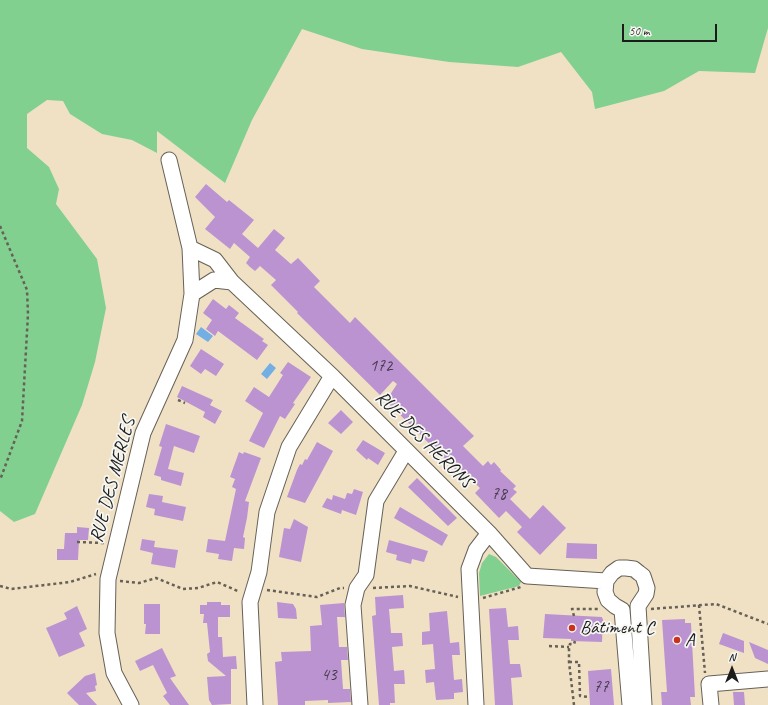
<!DOCTYPE html>
<html>
<head>
<meta charset="utf-8">
<style>
  body { margin:0 }
  #map { position:relative; width:768px; height:705px; overflow:hidden; background:#f0e1c5; font-family:Caveat,sans-serif }
  canvas { display:block }
  .north { position:absolute; left:712px; top:649px; width:40px; height:40px; -webkit-text-stroke:3px #f6f6f2; paint-order:stroke; rotate:0deg; font-size:11px; font-weight:700; line-height:16px; text-align:center; color:#1c1c1c }
  .north::after { content:''; display:block; margin:auto; width:14px; height:18px; background:#1c1c1c; clip-path:polygon(50% 0,100% 100%,50% 72%,0 100%) }
  .scale { position:absolute; left:622px; top:24px; width:95px; height:18px; box-sizing:border-box; border:2px solid #1c1c1c; border-top:0; padding-left:5px; font-size:12px; line-height:14px; white-space:nowrap; color:#1c1c1c; -webkit-text-stroke:3px #f6f6f2; paint-order:stroke }
</style>
</head>
<body>
<div id="map">
<canvas width="768" height="705"></canvas>
<div class="north">N</div>
<div class="scale">50 m</div>
</div>
<script>
const g = document.querySelector('canvas').getContext('2d');
g.lineJoin = 'round';
function paint(path, color) { g.fillStyle = color; g.fill(path, 'evenodd'); }
const poly = rows => new Path2D(rows.map(r => 'M' + r).join(''));
function strokePath(path, color, width, dash) { g.strokeStyle = color; g.lineWidth = width; g.lineCap = dash ? 'butt' : 'round'; g.setLineDash(dash || []); g.stroke(path); }
function label(font, color, halo, rows, align = 'center') {
  g.font = font + ' Caveat,sans-serif'; g.lineWidth = 3.5; g.setLineDash([]); g.textBaseline = 'middle'; g.strokeStyle = halo; g.fillStyle = color; for (const [text, x, y, turn = 0] of rows) {
    g.save(); g.translate(x, y); g.rotate((+turn || 0) * Math.PI / 180); g.textAlign = isNaN(turn) ? turn : align; if (halo) g.strokeText(text, 0, 0); g.fillText(text, 0, 0); g.restore();
  }
}
paint(poly([
  [0,0,768,0,768,28,755,73,699,71,664,91,595,109,592,92,561,52,518,67,449,62,362,49,302,29,252,120,225,183,157,131,157,153,132,140,102,134,70,114,63,101,47,100,27,114,27,148,49,167,59,189,56,204,97,259,106,308,95,362,82,405,35,514,14,522,0,511],
  [489,554,496,557,521,582,519,586,480,596,479,573,482,563]
]), '#81d090');
paint(poly([
  [201,327,213,336,208,342,196,334],
  [270,363,276,368,267,379,261,374]
]), '#73aee4');
paint(poly([
  [206,184,227,202,229,200,254,220,242,234,258,248,274,229,285,238,275,250,291,264,298,258,320,281,314,287,350,323,355,317,474,436,463,446,483,466,488,461,491,465,494,462,501,470,500,471,516,486,513,489,517,492,510,499,530,519,543,505,566,528,540,555,517,532,522,527,506,511,499,518,475,493,480,488,459,468,457,471,386,401,397,384,393,381,380,395,297,313,298,312,271,285,276,280,260,266,255,271,250,267,246,263,250,257,234,243,230,249,205,229,215,217,195,197],
  [213,299,226,309,229,305,239,313,235,318,264,339,262,341,268,345,257,360,218,331,215,336,206,329,212,320,203,313],
  [201,349,224,364,216,376,205,369,201,374,190,366],
  [288,362,311,377,293,403,295,404,285,419,280,416,264,448,249,441,263,413,245,401,254,387,269,397,283,375,280,373],
  [182,386,213,400,210,405,222,411,215,424,203,417,205,412,177,397],
  [341,410,353,422,341,434,328,423],
  [166,424,200,436,194,453,174,446,168,469,184,473,181,486,161,480,161,477,154,475,162,447,159,446],
  [363,440,385,453,378,465,368,458,367,460,356,450],
  [317,442,333,451,305,503,287,497,297,470,300,464,302,465,305,459,307,460],
  [239,452,243,454,244,452,261,458,245,501,249,502,247,518,243,537,245,538,244,549,234,548,232,561,218,559,219,554,206,552,208,539,225,541,236,489,232,487,235,479,230,477],
  [417,478,457,518,448,526,408,487],
  [354,489,363,492,356,515,342,510,341,514,322,507,327,498,332,500,333,495,345,499,347,493,352,494],
  [149,494,163,496,162,502,186,507,183,521,154,515,155,509,146,507],
  [400,507,448,535,442,546,394,518],
  [294,519,308,527,301,562,279,557,284,528,290,529],
  [77,527,89,528,88,540,79,540,78,560,57,560,57,549,64,549,65,533,77,533],
  [142,539,155,541,154,547,178,550,175,568,151,564,153,553,140,550],
  [389,540,428,551,424,562,412,559,411,564,396,560,397,555,386,552],
  [567,543,597,544,597,559,566,558],
  [403,595,404,608,389,609,391,633,402,633,403,646,392,647,394,671,404,670,405,684,394,684,395,703,390,703,390,705,379,705,372,616,376,615,375,597],
  [207,602,221,602,221,605,230,605,230,617,218,617,218,637,222,637,223,657,236,656,237,669,231,669,231,704,212,705,209,700,207,677,226,676,208,661,207,654,210,652,207,623,203,623,204,614,200,614,200,605,207,605],
  [277,602,293,604,296,609,297,619,278,618],
  [344,603,345,617,337,617,339,647,347,647,348,660,341,660,343,689,350,689,351,702,328,703,328,700,305,701,305,705,278,705,275,662,282,661,281,652,311,651,310,626,322,625,320,605],
  [144,604,160,604,160,634,145,634,146,624,144,624],
  [77,606,87,629,79,633,85,646,59,657,46,628,67,619,64,613],
  [506,608,508,627,518,626,519,640,508,640,510,664,520,664,522,677,511,678,513,705,495,705,489,609],
  [447,611,450,643,459,642,460,655,452,655,454,680,462,679,463,692,454,693,454,699,436,700,434,682,426,683,425,670,435,669,433,644,422,645,422,632,430,631,429,613],
  [545,614,602,617,602,618,603,619,602,642,571,641,571,639,543,638],
  [685,619,685,623,691,623,695,697,690,697,691,705,662,705,661,692,667,692,662,620],
  [723,633,744,641,744,653,719,644],
  [749,642,768,650,768,664,755,658],
  [162,648,176,676,170,678,189,705,170,705,163,696,167,693,153,665,140,671,135,661],
  [611,669,614,705,590,705,588,671],
  [95,673,97,685,95,686,96,691,86,693,97,705,79,705,67,693,85,676],
  [733,692,744,692,745,705,734,705]
]), '#bb93d1');
const minor = poly([
  [169,160,190,248,192,294],
  [190,248,215,260,232,282],
  [131,705,114,673,107,633,108,579,143,433,185,340,192,294,214,280,232,282,333,377,489,533,527,576,606,581],
  [255,705,250,602,259,572,267,512,289,447,329,381,333,377],
  [360,705,353,605,357,588,366,575,376,501,406,451],
  [476,705,469,569,476,550,489,533],
  [630,705,622,610,615,606,608,600,605,592,606,581,612,573,619,568,626,568,634,569,639,573,643,576,647,588,646,594,638,606,644,705],
  [711,705,709,684,768,679]
]);
strokePath(minor, '#666157', 17);
strokePath(poly([
  [0,226,27,290,28,314,22,421,0,480],
  [178,400,185,403],
  [77,542,104,543],
  [120,581,139,583,156,578,183,589,198,588,217,582,240,592],
  [0,586,11,589,70,582,96,574],
  [373,588,410,586,458,597],
  [267,590,317,597,340,588,344,588],
  [483,598,521,587],
  [699,605,705,673],
  [651,609,716,604,768,624],
  [574,616,572,609,599,609],
  [549,646,569,647],
  [569,662,579,662,580,696,590,697],
  [574,705,569,662,569,647,570,644,574,644,575,641]
]), '#666157', 2.5, [3, 3]);
strokePath(minor, '#fff', 15);
for (const [x, y, r, color] of [
  [572,628,4,"#c8321e"],
  [677,640,4,"#c8321e"]
]) { const dot = new Path2D(); dot.arc(x, y, r, 0, 2 * Math.PI); g.fillStyle = color; g.fill(dot); strokePath(dot, '#f6f6f2', 1.5); }
label('17px', '#443a49', null, [
  ["172",381,367],
  ["78",499,495],
  ["43",329,676],
  ["77",601,688]
]);
label('19px', '#1c1c1c', '#f6f6f2', [
  ["RUE DES HÉRONS",424,440,45],
  ["RUE DES MERLES",113,480,-75]
]);
label('19px', '#1c1c1c', '#f6f6f2', [
  ["Bâtiment C",580,628],
  ["A",685,640]
], 'left');
</script>
</body>
</html>
